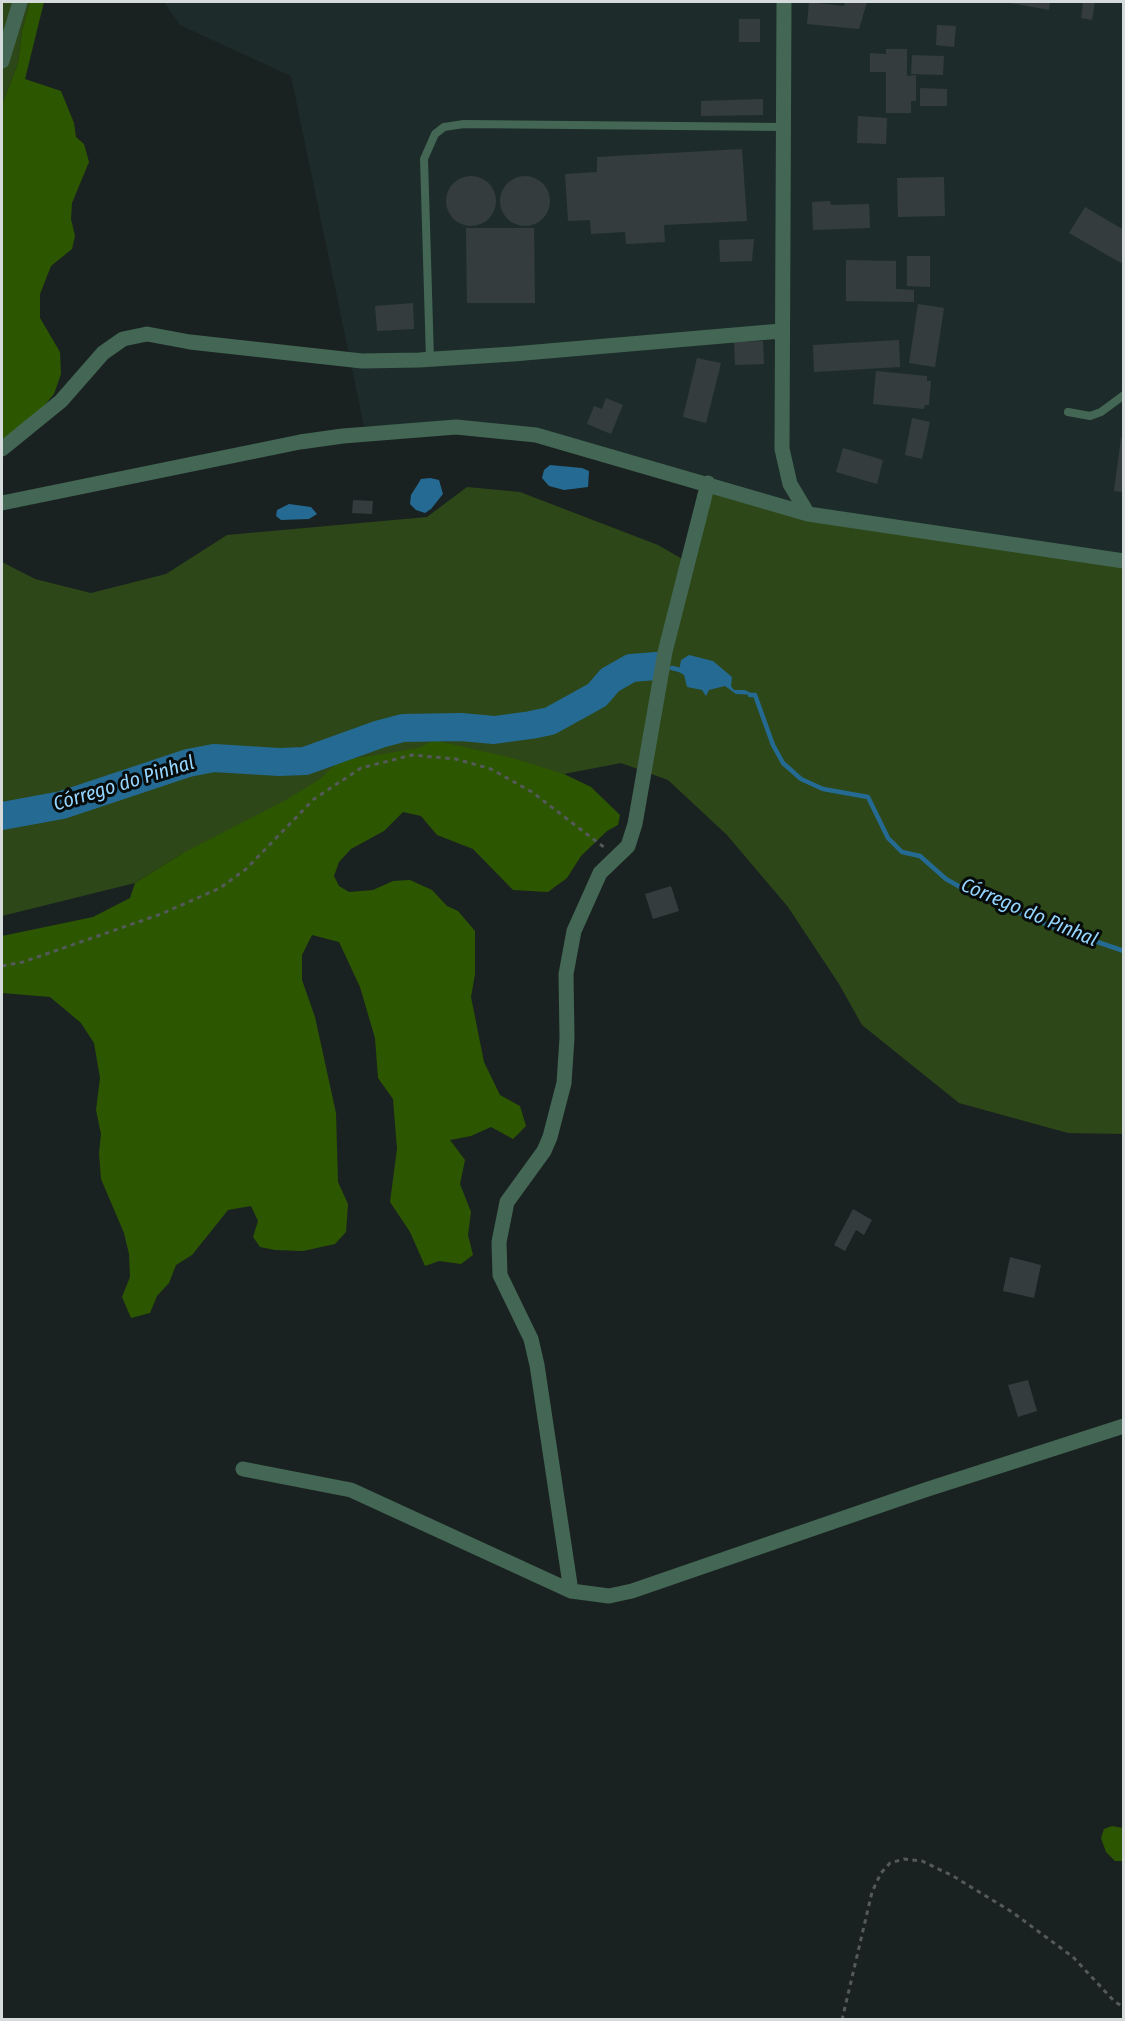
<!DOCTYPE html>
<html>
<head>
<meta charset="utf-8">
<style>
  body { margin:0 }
  #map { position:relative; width:1125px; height:2021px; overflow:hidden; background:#1a2221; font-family:"Fira Sans Condensed",sans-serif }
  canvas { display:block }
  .frame { position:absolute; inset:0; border:3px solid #d5dbda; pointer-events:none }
</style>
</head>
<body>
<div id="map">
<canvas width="1125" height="2021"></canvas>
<div class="frame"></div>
</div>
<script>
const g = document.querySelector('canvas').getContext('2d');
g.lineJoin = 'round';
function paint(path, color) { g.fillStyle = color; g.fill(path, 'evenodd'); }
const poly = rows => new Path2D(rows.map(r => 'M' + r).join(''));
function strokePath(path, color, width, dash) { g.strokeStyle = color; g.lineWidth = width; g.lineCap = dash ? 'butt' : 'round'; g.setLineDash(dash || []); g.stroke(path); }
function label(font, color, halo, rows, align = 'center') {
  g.font = font + ' "Fira Sans Condensed",sans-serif'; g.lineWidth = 6; g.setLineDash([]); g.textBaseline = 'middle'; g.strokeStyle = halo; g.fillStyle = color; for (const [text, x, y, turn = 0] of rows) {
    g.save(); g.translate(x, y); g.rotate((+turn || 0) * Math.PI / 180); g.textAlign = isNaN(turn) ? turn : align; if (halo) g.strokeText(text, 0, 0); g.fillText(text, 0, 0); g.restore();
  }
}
paint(poly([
  [164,2,1123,2,1123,556,801,508,582,442,395,425,364,426,291,76,180,25]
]), '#1d2c2a');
paint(poly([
  [2,2,30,2,22,31,18,63,2,105],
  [712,480,801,508,1123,556,1123,1134,1068,1133,959,1103,862,1025,839,984,788,907,727,835,668,780,621,763,564,774,528,766,183,853,135,883,2,916,2,562,35,579,91,593,166,574,227,535,427,517,467,487,520,492,658,545,691,564]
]), '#2d4718');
paint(poly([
  [30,2,44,2,25,79,61,91,74,123,76,137,84,144,89,162,72,203,71,219,75,236,72,249,51,266,40,294,40,318,60,352,61,374,54,394,2,455,2,105,18,63,22,31],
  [434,740,512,758,564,774,591,787,620,815,618,825,607,831,581,856,567,878,548,892,513,890,473,849,437,835,421,816,403,812,384,831,351,849,339,862,334,876,339,886,349,892,373,890,393,881,410,880,432,890,447,906,458,911,475,931,475,974,471,997,484,1062,500,1095,520,1106,526,1126,513,1139,491,1127,471,1136,450,1140,465,1160,460,1184,471,1212,468,1235,473,1255,461,1264,439,1261,425,1266,410,1232,390,1202,397,1149,393,1099,378,1078,375,1038,360,987,339,942,312,935,302,955,302,980,315,1017,336,1113,338,1182,348,1204,346,1232,335,1244,303,1251,275,1250,260,1247,253,1237,258,1221,251,1206,228,1210,192,1255,176,1265,169,1283,157,1296,150,1313,131,1318,122,1297,130,1277,129,1254,124,1233,101,1179,99,1153,101,1134,96,1110,100,1078,94,1043,81,1023,50,997,2,993,2,936,93,917,130,898,135,883,183,853,286,800,320,779,339,761,419,748],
  [1112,1826,1123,1828,1123,1861,1115,1861,1106,1852,1101,1838,1104,1829]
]), '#2d5601');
paint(poly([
  [550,465,582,468,589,471,588,487,564,490,549,486,542,478,544,470],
  [430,478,439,480,443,494,431,509,425,513,416,510,410,504,411,495,421,479],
  [289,504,311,507,317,514,309,519,281,520,276,516,277,510],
  [689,655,713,661,732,677,731,686,734,690,745,690,755,695,736,694,725,686,709,690,706,696,702,690,687,687,684,675,679,672,681,660]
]), '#256a92');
strokePath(poly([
  [672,668,684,671],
  [750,695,755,695,773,745,783,763,801,779,823,789,868,797,888,838,902,852,920,856,946,879,962,888,1050,926,1124,951]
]), '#256a92', 4.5);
strokePath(poly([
  [2,816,62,805,188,763,214,758,279,762,305,761,380,734,403,728,461,727,494,730,531,725,550,721,597,695,610,680,631,668,656,666]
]), '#256a92', 28);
paint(poly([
  [809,2,844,6,845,2,867,2,859,29,807,24],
  [1005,2,1050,2,1049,10],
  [1083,2,1095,2,1092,20,1081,18],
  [739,19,760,19,760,42,739,42],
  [937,25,956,26,954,47,936,45],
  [886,49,907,49,907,76,916,75,916,101,911,101,911,113,886,113,886,72,870,72,870,53,886,54],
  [912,55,944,56,943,75,911,74],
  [920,88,947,89,947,106,920,106],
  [763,99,763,115,701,116,701,101],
  [858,116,887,118,886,144,857,143],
  [742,149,747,221,664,225,665,242,626,244,625,232,591,234,590,220,568,221,565,174,597,172,597,157],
  '446 201a25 25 0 1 1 50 0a25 25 0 1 1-50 0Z',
  '500 201a25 25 0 1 1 50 0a25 25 0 1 1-50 0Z',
  [944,177,945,216,898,217,897,178],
  [830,201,831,205,869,204,870,228,813,230,812,202],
  [1085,207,1124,230,1124,258,1121,263,1069,233],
  [466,228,534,228,535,303,467,303],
  [754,239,752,261,720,262,719,240],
  [907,256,930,256,930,287,907,286],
  [846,260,896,261,896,289,914,290,914,302,846,301],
  [413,303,414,329,377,331,375,306],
  [918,304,944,308,935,367,909,363],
  [899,340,900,367,814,372,813,345],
  [763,341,764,364,735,365,734,342],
  [697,358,721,363,706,423,683,417],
  [876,371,927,376,927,381,931,381,929,405,925,405,924,409,873,404],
  [606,398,623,405,611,434,587,424,594,406,602,409],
  [912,418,930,422,922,459,905,455],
  [1121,438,1124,438,1124,492,1114,491],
  [843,448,883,460,877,484,836,472],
  [353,500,373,501,372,514,352,513],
  [671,886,679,911,653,919,645,894],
  [853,1209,872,1220,864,1235,856,1230,845,1251,834,1245],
  [1010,1257,1041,1265,1034,1298,1003,1291],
  [1028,1380,1037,1411,1018,1417,1008,1385]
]), '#343c3e');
strokePath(poly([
  [2,966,23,962,161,914,220,888,246,869,314,799,361,768,412,755,456,759,491,769,532,792,605,848],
  [842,2020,872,1892,881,1873,890,1863,904,1859,922,1861,953,1876,1012,1912,1073,1957,1115,2002,1124,2007]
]), '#535a59', 3, [4.5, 4.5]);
strokePath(poly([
  [430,359,424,159,435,134,444,127,464,124,785,127],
  [1068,412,1090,416,1101,412,1124,395]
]), '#436754', 8);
strokePath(poly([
  [784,2,782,449,790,484,808,514],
  [2,61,20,2],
  [2,449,61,401,103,353,123,339,147,334,190,342,362,361,419,360,513,354,781,331],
  [2,503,300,442,343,436,456,427,536,435,808,514,1124,561],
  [243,1469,351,1490,571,1591,609,1596,632,1591,925,1490,1124,1426],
  [571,1591,537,1365,531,1339,500,1275,499,1242,507,1202,544,1151,550,1137,564,1083,567,1038,566,974,574,931,600,873,628,846,635,824,665,652,708,483]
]), '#436754', 15);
label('italic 20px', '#95d5ff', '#070b0a', [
  ["Córrego do Pinhal",124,784,-17],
  ["Córrego do Pinhal",1029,913,23]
]);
</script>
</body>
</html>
